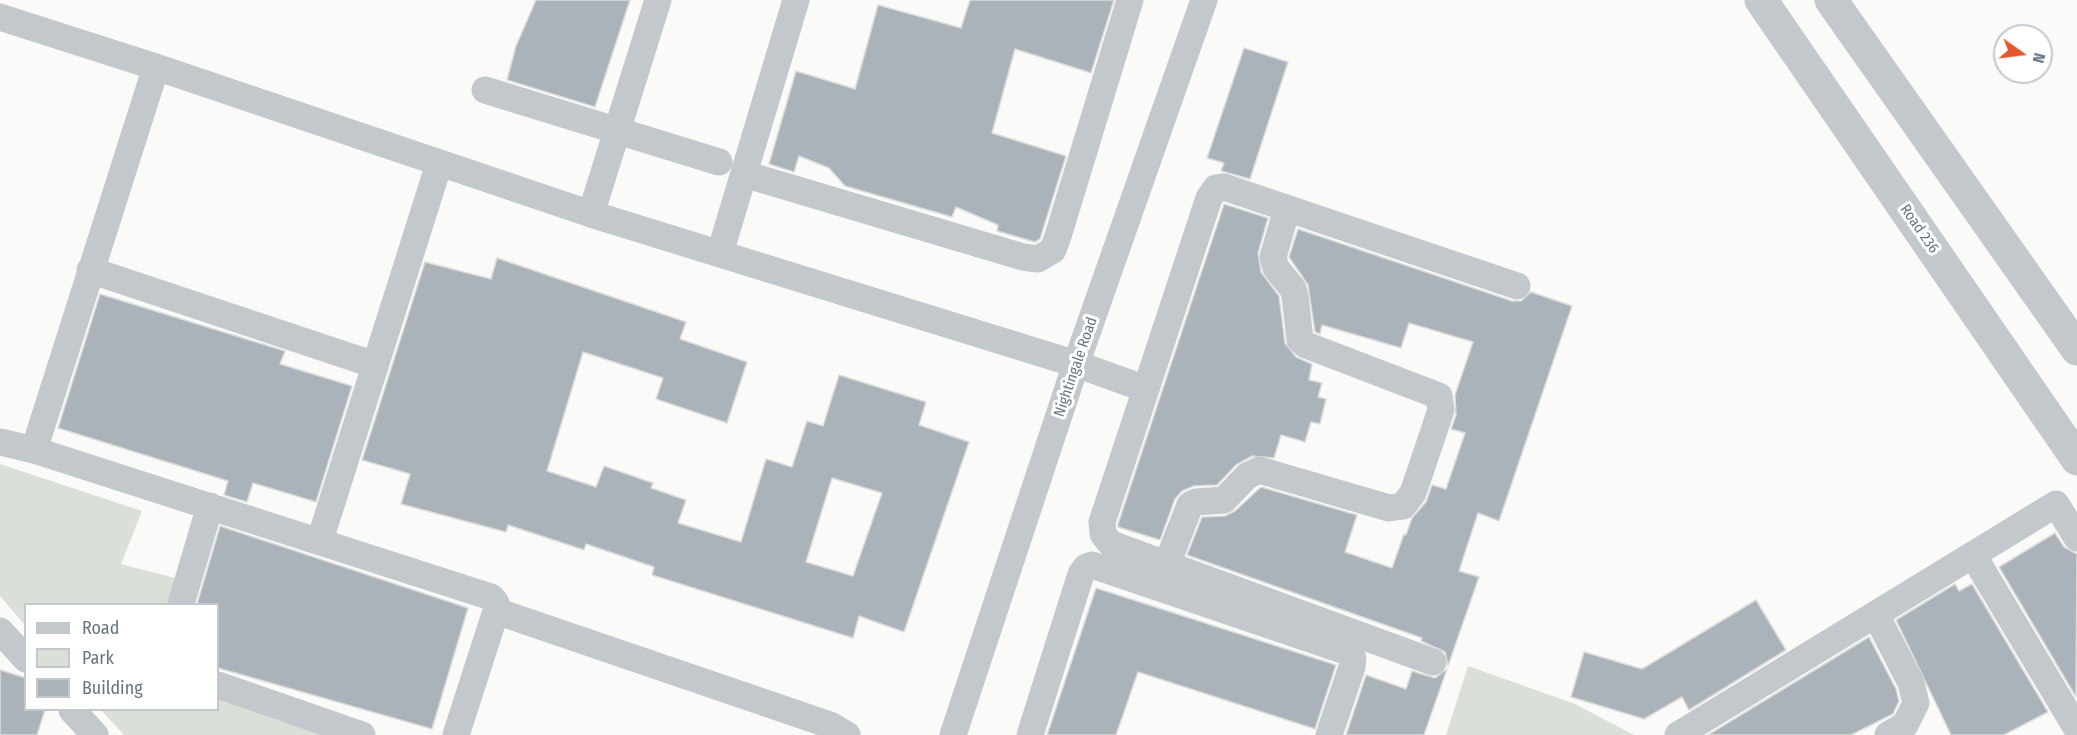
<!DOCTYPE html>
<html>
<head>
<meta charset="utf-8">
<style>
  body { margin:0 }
  #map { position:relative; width:2077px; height:735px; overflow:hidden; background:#fafaf8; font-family:"Fira Sans Condensed",sans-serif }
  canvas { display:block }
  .legend { position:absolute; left:24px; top:603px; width:195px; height:108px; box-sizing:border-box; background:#fff; border:2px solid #c1c8cd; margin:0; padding:8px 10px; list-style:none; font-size:18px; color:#657683 }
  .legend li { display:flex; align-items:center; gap:12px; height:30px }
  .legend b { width:30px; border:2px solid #c1c8cd }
  .north { position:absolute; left:1993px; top:24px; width:60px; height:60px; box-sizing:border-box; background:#fff; border:2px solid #c1c8cd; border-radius:50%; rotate:104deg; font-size:16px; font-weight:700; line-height:24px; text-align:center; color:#657683 }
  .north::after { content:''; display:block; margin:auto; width:21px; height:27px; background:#e4572e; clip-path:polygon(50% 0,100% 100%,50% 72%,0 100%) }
</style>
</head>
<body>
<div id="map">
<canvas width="2077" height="735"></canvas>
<ul class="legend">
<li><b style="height:8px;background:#c3c8cc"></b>Road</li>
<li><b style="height:16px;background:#dadfd7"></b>Park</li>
<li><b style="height:16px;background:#aab3b9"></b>Building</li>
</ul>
<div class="north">N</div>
</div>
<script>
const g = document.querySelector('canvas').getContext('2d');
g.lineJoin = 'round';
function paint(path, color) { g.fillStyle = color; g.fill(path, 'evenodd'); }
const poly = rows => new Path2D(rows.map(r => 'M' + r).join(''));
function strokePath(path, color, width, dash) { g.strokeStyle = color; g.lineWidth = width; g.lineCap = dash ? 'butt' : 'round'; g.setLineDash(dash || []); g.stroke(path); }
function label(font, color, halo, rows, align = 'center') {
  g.font = font + ' "Fira Sans Condensed",sans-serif'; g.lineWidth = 6; g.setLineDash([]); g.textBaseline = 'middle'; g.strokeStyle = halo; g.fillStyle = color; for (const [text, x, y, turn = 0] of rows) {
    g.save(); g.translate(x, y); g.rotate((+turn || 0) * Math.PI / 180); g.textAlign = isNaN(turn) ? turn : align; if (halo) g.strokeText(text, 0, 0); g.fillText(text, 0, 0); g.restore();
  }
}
paint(poly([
  [0,464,142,511,121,564,183,580,174,604,26,604,25,625,0,596],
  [1468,666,1575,704,1634,735,1446,735],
  [218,686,352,735,124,735,101,710,218,710]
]), '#dadfd7');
const building = poly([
  [536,0,630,0,595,107,507,80,516,46,536,0],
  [970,0,1114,0,1091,73,1015,49,992,133,1066,156,1040,239,1035,242,997,231,998,225,956,207,952,217,845,186,829,168,799,156,794,172,769,164,796,71,855,89,878,5,961,28,970,0],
  [1244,48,1288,62,1250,179,1221,171,1224,163,1207,158,1244,48],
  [1224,204,1268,218,1258,253,1261,272,1279,296,1285,343,1296,357,1312,364,1309,380,1322,383,1318,397,1326,399,1320,424,1311,422,1305,442,1281,435,1274,458,1252,456,1236,465,1217,485,1194,486,1182,491,1175,499,1160,540,1118,527,1118,524,1224,204],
  [1298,229,1512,301,1521,301,1531,292,1572,306,1499,521,1478,513,1459,571,1479,577,1448,666,1445,652,1421,641,1422,638,1187,555,1202,517,1225,516,1235,511,1261,487,1357,515,1345,552,1392,568,1404,534,1406,535,1412,518,1426,502,1432,485,1446,489,1465,433,1451,429,1456,415,1455,395,1473,342,1409,323,1401,348,1322,325,1320,334,1315,332,1308,285,1289,257,1298,229],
  [497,258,686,322,680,339,747,362,727,423,656,399,663,378,583,352,547,471,596,487,604,466,653,483,651,488,686,500,678,523,741,542,766,459,792,467,807,421,823,426,839,375,926,402,919,425,969,442,904,632,859,616,853,638,652,575,654,567,586,544,584,550,508,525,506,532,401,504,410,474,362,460,425,262,491,279,497,258],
  [832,478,882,493,853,576,806,562,832,478],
  [100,294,285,351,280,364,352,386,316,502,253,483,247,502,224,495,228,481,58,428,100,294],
  [220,526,468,608,432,729,218,668,218,604,197,604,220,526],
  [2055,533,2064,547,2077,554,2076,697,1999,567,2055,533],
  [1955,584,1959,591,1972,584,2048,712,2004,735,1951,735,1896,620,1955,584],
  [1096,588,1336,665,1315,729,1138,672,1116,735,1047,735,1096,588],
  [1756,600,1786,650,1689,710,1682,697,1644,719,1571,697,1584,652,1642,669,1756,600],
  [1869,637,1896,689,1899,701,1893,714,1851,735,1708,735,1869,637],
  [1447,669,1424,735,1346,735,1366,675,1406,689,1412,671,1435,678,1447,669],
  [0,670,26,678,26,710,45,710,37,735,0,735,0,670]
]);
paint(building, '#aab3b9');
strokePath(building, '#dcdcda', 1.5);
strokePath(poly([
  [0,17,156,67,591,214,1076,364,1146,389,1102,522,1103,534,1111,544,1433,662],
  [485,90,719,162],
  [744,174,1023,257,1038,259,1053,250,1058,236,1130,0],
  [591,214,658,0],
  [720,253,796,0],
  [90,270,375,365],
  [1146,389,1209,198,1216,188,1224,187,1517,286],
  [0,442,34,450,491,597,496,603,496,611,456,735],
  [34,450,156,67],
  [320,540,439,164],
  [1973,555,2077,729],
  [1167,564,1190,505,1196,502,1224,500,1247,476,1259,470,1389,508,1403,506,1413,493,1441,410,1439,396,1306,345,1300,340,1295,296,1293,289,1276,268,1273,257,1287,209],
  [181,604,210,506],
  [496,611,830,725,847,735],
  [1876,615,1911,683,1916,703,1905,725,1888,735],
  [0,631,26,659],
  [218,685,362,735],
  [72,710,95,735],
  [953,735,1076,364,1204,0],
  [1030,735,1081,574,1086,567,1092,565,1348,652,1353,658,1352,667,1329,735],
  [1678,735,2056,504,2077,538]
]), '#c3c8cc', 27);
strokePath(poly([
  [1761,0,2077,459],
  [1831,0,2077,349]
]), '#c3c8cc', 33);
label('15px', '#657683', '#fff', [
  ["Road 236",1919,229,55],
  ["Nightingale Road",1076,367,-71]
]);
</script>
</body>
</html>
